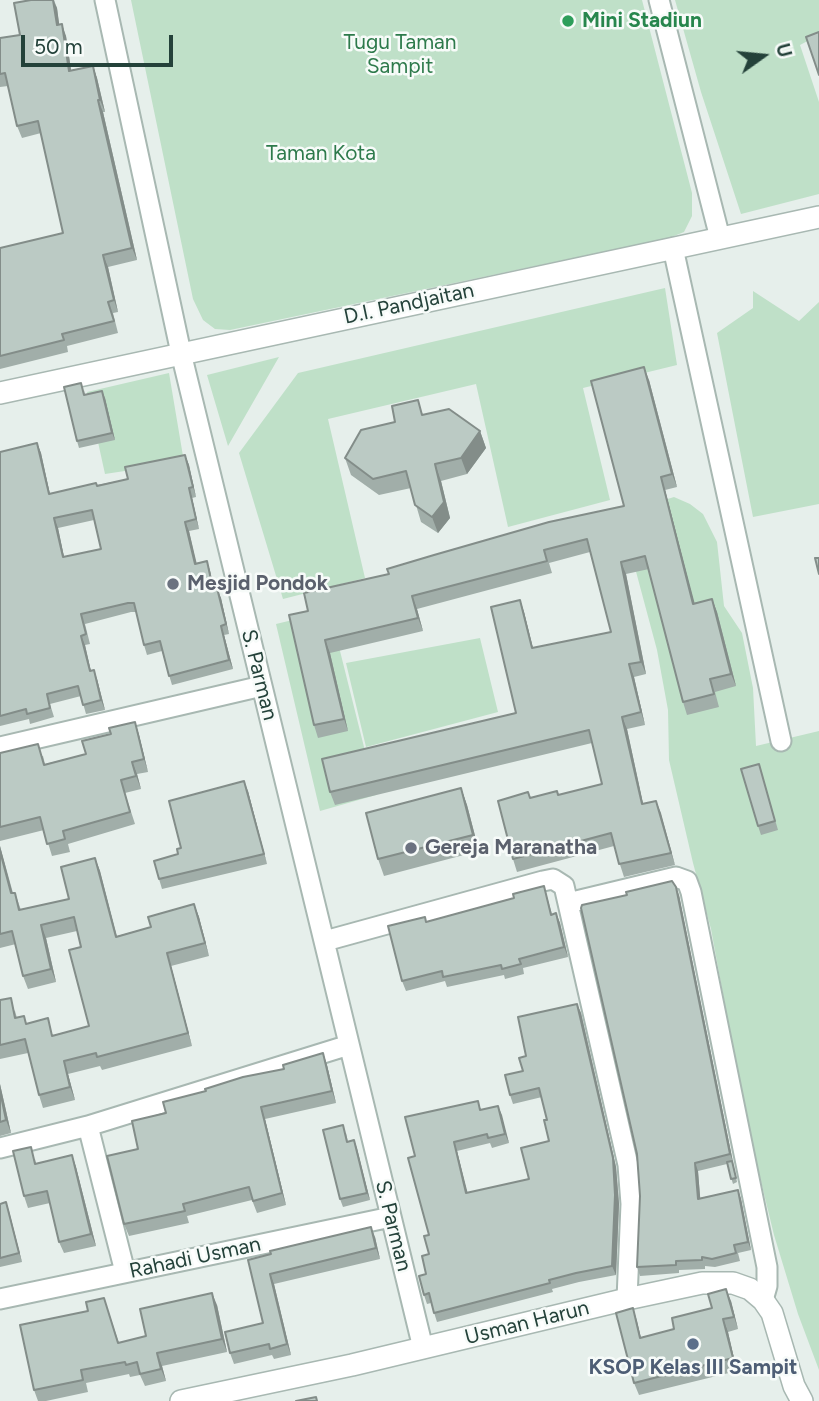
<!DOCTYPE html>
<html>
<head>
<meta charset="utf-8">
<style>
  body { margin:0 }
  #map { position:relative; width:819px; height:1401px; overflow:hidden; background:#e6efeb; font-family:Figtree,sans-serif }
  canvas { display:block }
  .north { position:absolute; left:728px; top:21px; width:70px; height:70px; -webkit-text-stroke:5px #f7fbf9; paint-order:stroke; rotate:75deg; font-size:19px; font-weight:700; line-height:28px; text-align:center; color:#24423a }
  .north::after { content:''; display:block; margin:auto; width:24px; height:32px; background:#24423a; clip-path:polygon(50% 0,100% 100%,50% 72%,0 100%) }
  .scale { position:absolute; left:21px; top:35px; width:152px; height:32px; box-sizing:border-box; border:4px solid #24423a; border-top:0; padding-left:9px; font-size:21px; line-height:24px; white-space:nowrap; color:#24423a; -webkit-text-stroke:5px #f7fbf9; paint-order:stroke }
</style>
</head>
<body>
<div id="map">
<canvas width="819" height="1401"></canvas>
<div class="north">U</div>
<div class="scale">50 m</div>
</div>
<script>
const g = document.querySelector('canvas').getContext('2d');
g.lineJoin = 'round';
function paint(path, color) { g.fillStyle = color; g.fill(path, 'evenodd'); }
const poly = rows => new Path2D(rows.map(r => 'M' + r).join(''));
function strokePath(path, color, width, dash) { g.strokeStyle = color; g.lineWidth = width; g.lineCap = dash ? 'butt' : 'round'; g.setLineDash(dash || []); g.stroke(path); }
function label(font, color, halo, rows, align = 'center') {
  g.font = font + ' Figtree,sans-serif'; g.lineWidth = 5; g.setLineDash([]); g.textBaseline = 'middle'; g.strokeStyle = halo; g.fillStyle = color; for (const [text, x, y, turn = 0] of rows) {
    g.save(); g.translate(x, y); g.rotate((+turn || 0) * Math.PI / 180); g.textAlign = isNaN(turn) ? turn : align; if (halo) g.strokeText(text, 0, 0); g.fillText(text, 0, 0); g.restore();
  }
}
paint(poly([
  [131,0,642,0,692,193,692,216,684,232,669,238,230,330,215,329,203,320,193,299],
  [675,0,819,0,819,35,800,45,819,102,819,194,741,214,701,92],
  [665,288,677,365,583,388,610,500,508,527,476,384,328,419,365,578,283,599,239,453,298,373],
  [753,291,799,321,819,302,819,504,753,517,717,333,753,308],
  [279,357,228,446,207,375],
  [169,373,184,462,105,474,87,392],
  [674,497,690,504,703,514,717,542,724,606,742,633,753,688,756,746,819,731,819,1370,798,1314,774,1235,746,1120,711,929,693,863,669,760,668,710,657,650,623,523,633,510],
  [330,611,376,795,320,811,276,624],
  [480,638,498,712,366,747,346,663]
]), '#bfe0c8');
const minor = poly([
  [105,0,181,353,423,1348],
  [659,0,720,238],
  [673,248,781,741],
  [0,747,262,686],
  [568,903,676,877,687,881,691,892,767,1267,767,1286,763,1300],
  [325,941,543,881,553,879,564,886,628,1165,631,1204,627,1299],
  [88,1126,125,1272],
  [0,1148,88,1126,349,1045],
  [0,1299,391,1217]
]);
const tertiary = poly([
  [0,393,819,217],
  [181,1401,352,1365,627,1299,702,1283,733,1283,750,1289,763,1300,772,1313,794,1386,802,1401]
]);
strokePath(minor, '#a8b8b2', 23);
strokePath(tertiary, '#a8b8b2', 24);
strokePath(minor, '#fff', 19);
strokePath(tertiary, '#fff', 21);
paint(poly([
  [31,0,54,0,57,8,59,25,66,36,71,70,93,66,97,78,105,112,103,112,137,260,108,267,118,312,113,313,118,333,67,346,68,352,0,369,0,248,63,233,41,133,22,138,17,126,8,86,0,87,0,38,20,35],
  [649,380,677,487,665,490,694,603,712,599,717,612,736,686,715,692,719,707,687,715,683,702,649,569,626,574,646,674,634,677,645,725,627,729,643,804,656,801,675,865,624,877,614,846,517,872,513,859,530,798,559,795,602,784,592,743,335,805,330,792,516,713,520,600,524,612,533,648,611,632,590,552,549,563,552,573,417,609,423,631,330,653,348,731,318,738,314,725,308,611,389,574,624,506],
  [84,390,85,395,105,398,115,440,79,448,77,441],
  [424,415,480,431,486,448,467,474,441,481,450,518,438,533,421,522,411,488,379,495,351,475,345,458],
  [37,443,41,453,50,494,128,479,185,455,189,465,196,497,192,498,199,529,189,531,196,563,207,561,210,571,214,589,221,598,229,634,224,635,233,669,172,685,162,651,147,655,144,645,136,612,131,612,85,624,90,644,85,645,91,671,97,679,105,710,86,714,81,696,50,704,54,717,30,724,29,719,0,726,0,452],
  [94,520,101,549,64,557,58,528],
  [135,722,139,735,148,772,137,774,141,789,125,793,135,824,68,844,70,852,52,856,44,830,0,841,0,753,43,756,45,764,86,754,111,734],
  [759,764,778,830,761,835,758,826],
  [461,788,467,805,479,851,384,876,378,859],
  [248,791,267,864,162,889,159,879,178,854,181,848],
  [0,846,13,893,15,893,21,910,69,899,95,858,100,871,117,936,151,927,194,904,199,917,209,956,171,966,192,1046,102,1070,100,1066,68,1074,75,1100,43,1108,39,1095,28,1053,0,1059,0,1000,15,1011,17,1018,27,1023,54,1035,89,1026,81,947,77,931,46,938,56,982,28,989,23,976,16,944,0,948],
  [544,886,552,914,556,913,560,923,568,957,523,968,524,974,505,979,504,975,447,987,445,981,406,991,402,981,427,922,514,898],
  [679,895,737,1182,733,1184,727,1164,698,1171,700,1198,738,1190,741,1199,751,1250,738,1253,740,1261,715,1267,705,1266,705,1269,679,1270,679,1273,640,1276,637,1267],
  [577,1004,581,1013,616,1167,619,1204,616,1275,579,1282,552,1289,553,1292,437,1322,431,1303,427,1304,424,1295,429,1254,429,1235,415,1156,478,1101,481,1110,498,1106,509,1143,492,1148,490,1143,457,1151,467,1193,529,1179,549,1141,547,1120,542,1097,513,1104,510,1095,523,1071,526,1056],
  [323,1053,327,1065,336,1103,265,1119,286,1205,257,1213,252,1200,187,1216,189,1223,129,1236,124,1224,138,1149,166,1113,206,1091,284,1069],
  [0,1084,11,1133,0,1136],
  [346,1133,348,1142,354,1140,370,1200,343,1207,340,1199],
  [72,1155,76,1167,96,1246,64,1253,59,1242,50,1203,28,1208,24,1196,35,1159,36,1164],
  [6,1202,22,1262,0,1267,0,1204],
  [375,1237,380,1259,274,1284,291,1355,274,1359,272,1355,234,1364,230,1353,263,1323,271,1254],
  [104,1298,119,1343,146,1336,217,1305,227,1352,162,1366,166,1381,145,1386,140,1375,130,1377,129,1374,86,1383,88,1392,46,1401,38,1401,34,1390,88,1311],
  [731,1301,738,1329,728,1332,737,1371,639,1395,634,1383,633,1308,641,1338,674,1329,712,1308]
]), '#a1aea9');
paint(poly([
  [53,0,57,8,61,37,57,25],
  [62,24,66,36,73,83,69,71],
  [93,66,97,78,105,112,100,100],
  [98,100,103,112,137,260,132,248],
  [103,255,108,267,118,312,114,300],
  [644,367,649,380,677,487,672,474],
  [102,391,105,398,115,440,112,433],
  [480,431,486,448,467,474,461,458],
  [37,443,41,453,52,504,49,494],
  [185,455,189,465,196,497,193,487],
  [435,464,441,481,450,518,438,533,432,517],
  [661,477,665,490,698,616,693,604],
  [189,488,192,498,199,529,196,519],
  [54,518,58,528,66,566,63,557],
  [185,522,189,531,199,573,195,564],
  [207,561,210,571,216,599,213,589],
  [621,562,626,574,646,674,641,662],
  [217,588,221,598,229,634,226,624],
  [412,596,417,609,423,631,418,618],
  [712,599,717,612,736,686,731,674],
  [520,600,524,612,536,661,532,648],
  [221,626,224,635,233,669,229,660],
  [81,636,85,645,93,681,90,671],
  [325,640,330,653,348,731,344,719],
  [629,664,634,677,645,725,641,712],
  [94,670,97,679,105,710,101,700],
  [622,717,627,729,646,817,642,804],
  [135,722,139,735,148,772,144,759],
  [132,762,137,774,141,789,136,776],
  [244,781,248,791,267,864,264,854],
  [461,788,467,805,479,851,473,835],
  [656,801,661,813,675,865,671,853],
  [0,846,16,906,11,893,0,851],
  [95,858,100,871,120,950,116,937],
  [676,887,679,895,733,1162,730,1154],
  [194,904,199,917,209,956,205,943],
  [556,913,560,923,568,957,564,947],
  [41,925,46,938,56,982,51,969],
  [167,953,171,966,192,1046,188,1033],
  [577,1004,581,1013,616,1167,619,1204,616,1275,612,1266],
  [323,1053,327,1065,336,1103,332,1091],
  [64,1061,68,1074,75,1100,70,1087],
  [0,1084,11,1133,6,1120,0,1091],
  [498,1106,502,1115,509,1143,505,1134],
  [261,1107,265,1119,286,1205,282,1193],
  [354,1140,357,1148,370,1200,367,1193],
  [454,1142,457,1151,470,1202,466,1193],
  [72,1155,76,1167,96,1246,91,1234],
  [695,1163,698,1171,701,1207,698,1199],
  [738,1190,741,1199,751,1250,748,1242],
  [6,1202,9,1211,22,1262,19,1253],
  [371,1227,375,1237,380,1259,376,1248],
  [270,1274,274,1284,291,1355,287,1344],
  [726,1289,731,1301,738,1329,734,1317],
  [212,1293,217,1305,227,1352,222,1339],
  [633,1308,637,1321,644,1351,640,1338],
  [723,1319,728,1332,737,1371,733,1358],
  [157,1353,162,1366,166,1381,161,1369]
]), '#838d89');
const building = poly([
  [31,0,53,0,57,25,62,24,69,71,93,66,100,100,98,100,132,248,103,255,114,300,108,302,114,321,62,334,64,340,0,356,0,248,63,233,38,121,17,126,5,73,0,74,0,38,20,35,14,3,31,0],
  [819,32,819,75,806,37,819,32],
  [644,367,672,474,661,477,693,604,712,599,731,674,710,679,714,694,683,702,645,556,621,562,641,662,629,664,641,712,622,717,642,804,656,801,671,853,619,864,611,833,513,859,498,801,528,792,530,798,557,791,558,795,602,784,589,730,330,792,322,759,516,713,491,607,520,600,532,648,611,632,587,539,544,550,547,561,412,596,418,618,325,640,344,719,314,725,289,615,308,611,304,593,389,574,387,569,434,555,549,522,624,506,591,381,644,367],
  [81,383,84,395,102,391,112,433,77,441,64,387,81,383],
  [418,400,422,415,449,409,480,431,461,458,435,464,444,502,432,517,415,505,406,471,373,479,345,458,361,430,395,422,392,406,418,400],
  [37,443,49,494,96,483,97,486,128,479,125,467,185,455,193,487,189,488,196,519,185,522,195,564,207,561,213,589,217,588,226,624,221,626,229,660,169,676,160,641,144,645,134,603,128,603,81,614,86,634,81,636,90,671,94,670,101,700,83,705,78,686,47,694,50,708,27,714,26,709,0,716,0,452,37,443],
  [92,510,101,549,63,557,54,518,92,510],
  [815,558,819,558,819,574,815,558],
  [135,722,144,759,132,762,136,776,121,780,130,812,63,831,65,839,47,844,40,817,0,827,0,753,38,744,44,765,86,754,82,741,111,734,109,728,135,722],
  [759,764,775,821,758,826,741,769,759,764],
  [244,781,264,854,159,879,154,861,178,854,177,849,181,848,169,801,244,781],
  [461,788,473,835,378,859,366,813,461,788],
  [0,851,11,893,15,893,19,910,69,899,61,867,95,858,116,937,151,927,148,917,194,904,205,943,167,953,188,1033,97,1057,96,1053,64,1061,70,1087,39,1095,25,1039,0,1045,0,1000,11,998,15,1018,24,1016,26,1024,48,1018,52,1036,89,1026,69,950,81,947,74,917,41,925,51,969,23,976,12,931,0,934,0,851],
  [672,881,676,887,730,1154,695,1163,698,1199,738,1190,748,1242,734,1245,736,1253,712,1259,702,1257,702,1260,676,1261,676,1265,637,1267,640,1196,637,1154,581,908,582,905,627,895,626,892,672,881],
  [544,886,551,915,556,913,564,947,519,959,521,964,502,969,501,965,443,977,442,971,402,981,388,926,425,917,426,922,514,898,513,894,544,886],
  [577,1004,613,1158,615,1195,612,1266,576,1273,549,1280,550,1283,434,1313,429,1293,424,1295,419,1276,426,1274,422,1256,429,1254,424,1236,429,1235,408,1158,415,1156,405,1117,478,1101,480,1110,498,1106,505,1134,488,1138,487,1134,454,1142,466,1193,529,1179,521,1148,549,1141,544,1120,547,1120,539,1088,510,1095,505,1075,523,1071,519,1058,526,1056,518,1017,577,1004],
  [323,1053,332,1091,261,1107,282,1193,253,1201,249,1187,183,1204,185,1211,124,1224,107,1156,138,1149,132,1121,166,1113,163,1102,206,1091,205,1089,243,1077,284,1069,283,1065,323,1053],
  [0,1091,6,1120,0,1122,0,1091],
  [343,1125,347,1142,354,1140,367,1193,340,1199,323,1130,343,1125],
  [31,1147,35,1164,72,1155,91,1234,59,1242,47,1191,24,1196,13,1151,31,1147],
  [732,1161,736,1178,731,1179,727,1162,732,1161],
  [6,1202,19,1253,0,1258,0,1204,6,1202],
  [371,1227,376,1248,270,1274,287,1344,270,1349,269,1344,230,1353,225,1332,263,1323,248,1260,271,1254,270,1251,371,1227],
  [726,1289,734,1317,723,1319,733,1358,634,1383,616,1313,633,1308,640,1338,674,1329,672,1318,712,1308,708,1294,726,1289],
  [212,1293,222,1339,157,1353,161,1369,140,1374,137,1362,126,1365,125,1362,81,1370,83,1380,34,1390,20,1325,88,1311,86,1302,104,1298,118,1343,146,1336,140,1309,212,1293],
  [316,1397,317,1401,296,1401,316,1397]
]);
paint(building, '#bbcac4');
strokePath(building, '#838d89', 2);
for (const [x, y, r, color] of [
  [568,21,7,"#2e9e5b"],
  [173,584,7,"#6b7280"],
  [411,848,7,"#6b7280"],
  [693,1344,7,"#5c6f8a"]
]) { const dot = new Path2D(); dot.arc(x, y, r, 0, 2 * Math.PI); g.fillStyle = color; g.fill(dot); strokePath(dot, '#f7fbf9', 2.5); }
label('bold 21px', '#27864d', '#f7fbf9', [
  ["Mini Stadiun",582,21]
], 'left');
label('21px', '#2d7a4b', '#f7fbf9', [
  ["Tugu Taman",400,43],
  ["Sampit",400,67],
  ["Taman Kota",321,154]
]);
label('21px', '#24423a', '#f7fbf9', [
  ["D.I. Pandjaitan",409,304,-12],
  ["S. Parman",259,675,76],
  ["S. Parman",393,1226,76],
  ["Rahadi Usman",195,1258,-12],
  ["Usman Harun",527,1323,-14]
]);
label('bold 21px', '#5b616d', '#f7fbf9', [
  ["Mesjid Pondok",187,584],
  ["Gereja Maranatha",425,848]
], 'left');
label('bold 21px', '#4e5e75', '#f7fbf9', [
  ["KSOP Kelas III Sampit",693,1368]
]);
</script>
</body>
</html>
